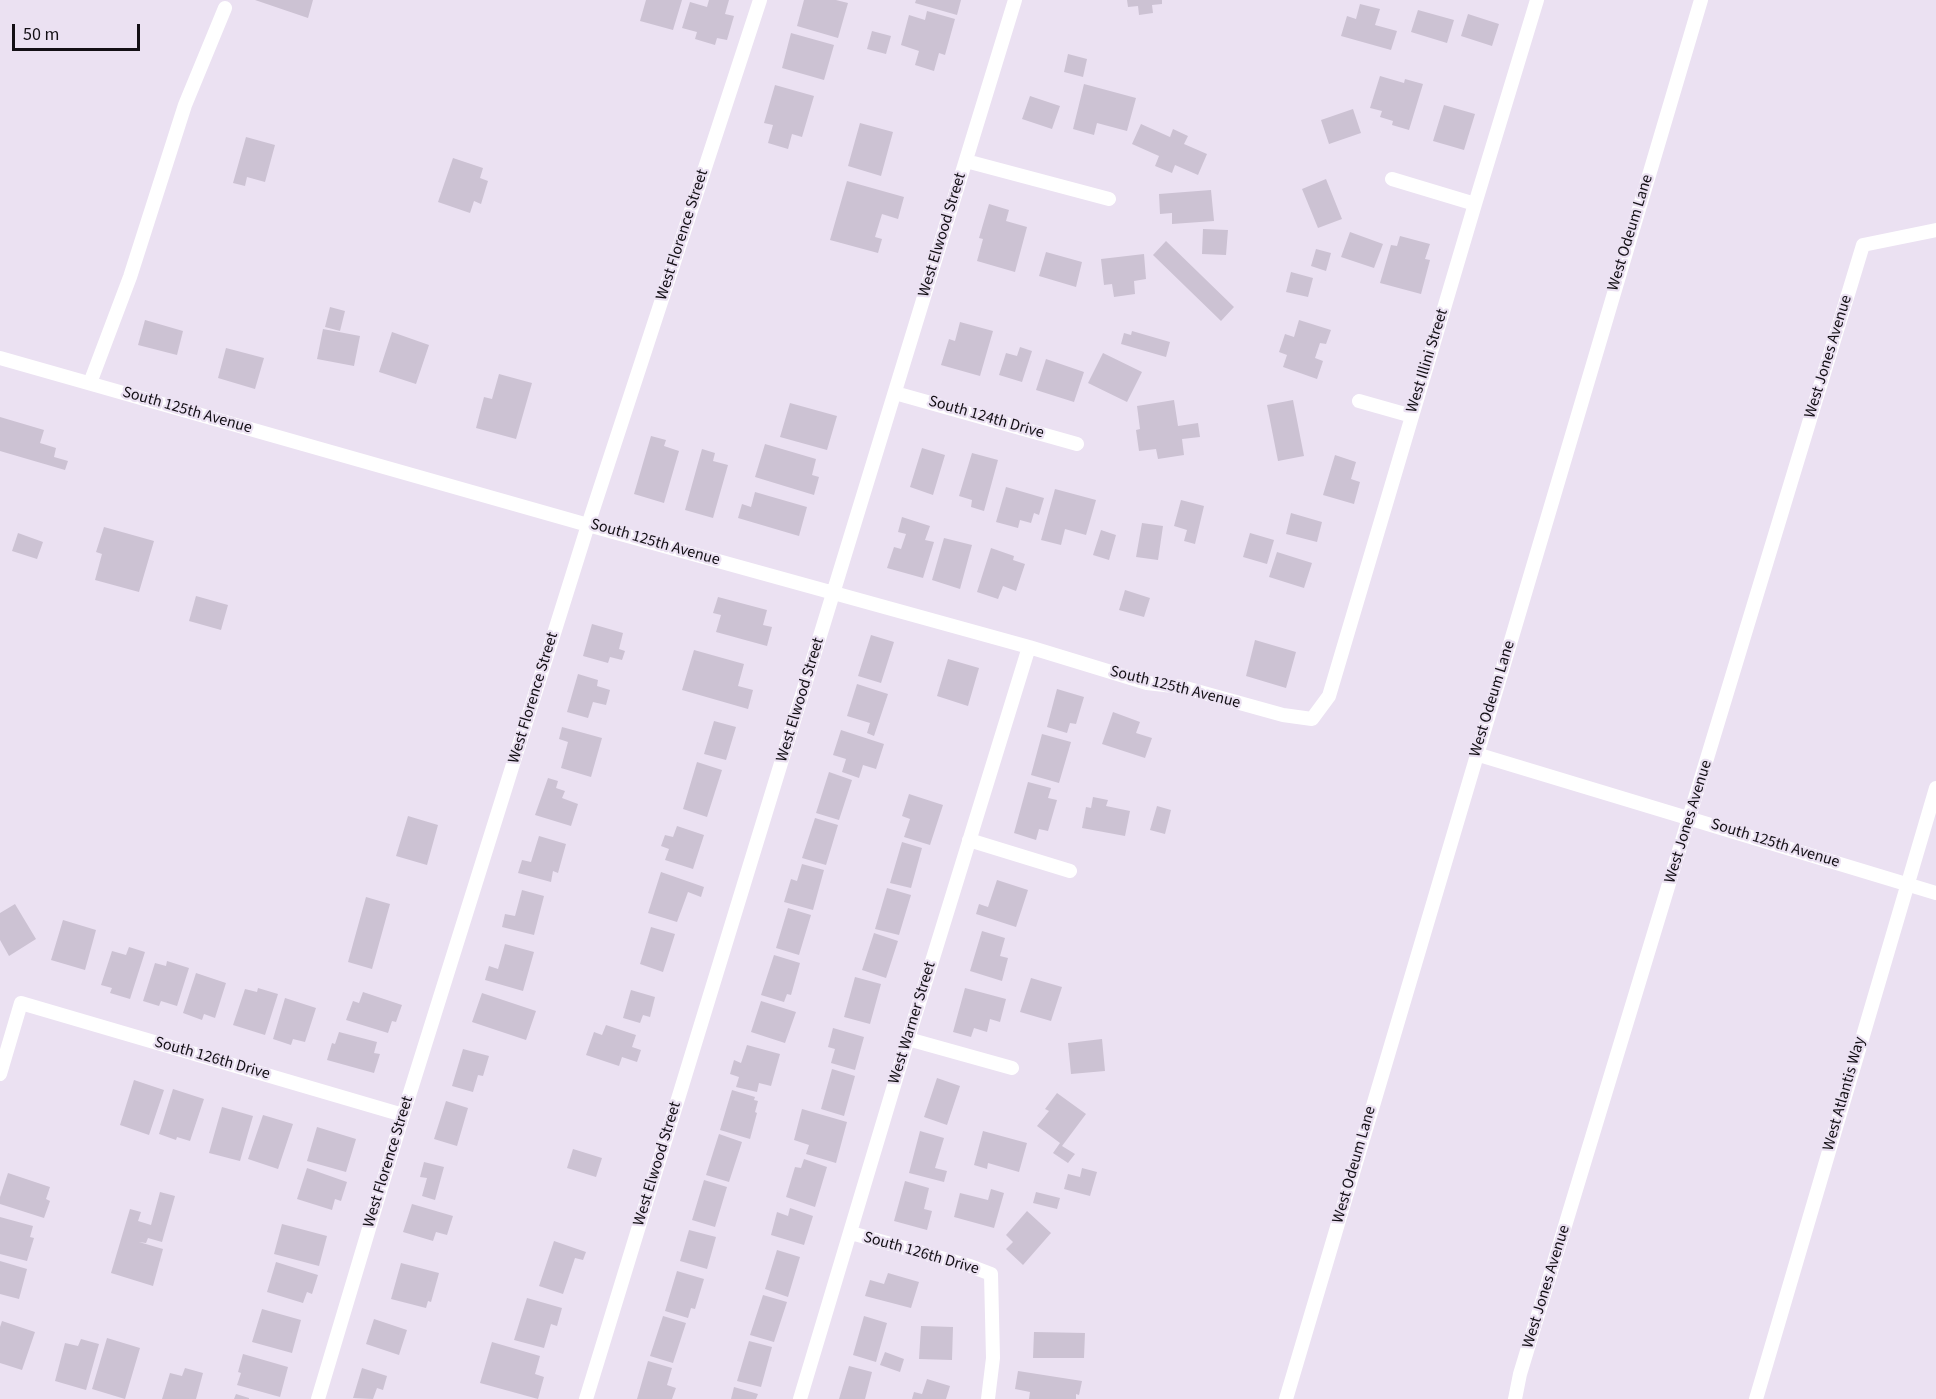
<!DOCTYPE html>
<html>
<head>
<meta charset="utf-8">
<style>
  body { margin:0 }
  #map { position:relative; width:1936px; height:1399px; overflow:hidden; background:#ebe1f2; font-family:"Source Sans 3",sans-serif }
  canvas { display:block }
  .scale { position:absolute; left:12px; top:24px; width:128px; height:27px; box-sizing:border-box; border:3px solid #130f15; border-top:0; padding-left:8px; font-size:18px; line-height:21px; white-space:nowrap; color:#130f15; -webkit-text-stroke:4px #ebe1f2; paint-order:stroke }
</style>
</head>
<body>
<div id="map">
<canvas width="1936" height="1399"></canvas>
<div class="scale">50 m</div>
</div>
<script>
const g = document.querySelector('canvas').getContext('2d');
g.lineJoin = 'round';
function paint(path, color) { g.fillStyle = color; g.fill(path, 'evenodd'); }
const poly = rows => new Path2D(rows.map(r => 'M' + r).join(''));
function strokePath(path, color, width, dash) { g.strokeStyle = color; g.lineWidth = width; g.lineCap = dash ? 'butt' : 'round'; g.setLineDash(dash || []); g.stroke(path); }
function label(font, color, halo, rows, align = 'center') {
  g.font = font + ' "Source Sans 3",sans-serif'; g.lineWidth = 4.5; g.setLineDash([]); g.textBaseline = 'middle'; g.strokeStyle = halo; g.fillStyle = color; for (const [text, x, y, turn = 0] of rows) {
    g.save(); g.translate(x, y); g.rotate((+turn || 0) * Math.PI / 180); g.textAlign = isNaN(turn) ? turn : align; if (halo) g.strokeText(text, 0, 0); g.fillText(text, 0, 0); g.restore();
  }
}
paint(poly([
  [255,0,313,0,308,18],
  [646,0,682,0,673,30,640,21],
  [709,0,729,0,725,14,734,16,727,40,717,38,715,45,695,39,697,32,682,28,690,2,707,7],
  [804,0,836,0,848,3,838,38,797,26],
  [916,0,961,0,957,15,915,3],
  [1127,0,1162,0,1162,4,1152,5,1153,13,1139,15,1138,6,1128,7],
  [1360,4,1380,9,1375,25,1397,31,1391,50,1341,36,1347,16,1356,19],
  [1418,10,1454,20,1447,43,1411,32],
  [927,11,955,19,945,55,939,53,934,71,915,65,919,51,901,45,909,15,925,20],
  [1468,14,1499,24,1492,46,1461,36],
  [872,31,891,36,886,54,867,49],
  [791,33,834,45,824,80,782,68],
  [1068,54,1087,59,1083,77,1064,72],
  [1380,76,1404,83,1405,79,1423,84,1409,130,1392,125,1393,121,1380,117,1382,111,1370,108],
  [1084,84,1136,98,1127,131,1097,123,1094,135,1073,129],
  [775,85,814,96,802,137,792,134,788,149,768,143,773,125,764,123],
  [1030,96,1060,106,1052,129,1022,119],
  [1444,105,1475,114,1464,150,1433,141],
  [1353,109,1361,133,1329,144,1321,120],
  [860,123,893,132,881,176,848,166],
  [1141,124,1170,137,1173,129,1188,136,1184,144,1207,154,1198,175,1175,165,1172,173,1155,166,1159,156,1132,144],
  [246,137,275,145,265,182,247,177,245,186,233,183],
  [453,158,483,168,480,178,488,181,481,204,474,201,470,213,438,202],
  [1326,179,1342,219,1318,228,1302,189],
  [847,181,904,197,898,219,882,214,875,237,882,239,878,253,830,240],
  [1211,190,1214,221,1172,224,1172,213,1160,214,1159,194],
  [989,204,1009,210,1006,221,1027,227,1015,272,977,261,983,239,979,238],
  [1203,229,1228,230,1226,255,1202,254],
  [1350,232,1383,244,1374,268,1341,257],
  [1400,236,1430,244,1425,259,1430,260,1421,294,1380,283,1391,245,1397,246],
  [1166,241,1234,307,1221,321,1153,255],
  [1316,249,1331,253,1326,271,1311,266],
  [1046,252,1082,262,1076,287,1039,276],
  [1144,254,1146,279,1134,281,1135,294,1114,297,1112,284,1104,285,1101,259],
  [1291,272,1313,278,1308,297,1286,292],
  [330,307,345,311,340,331,325,327],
  [145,320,183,331,177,355,138,345],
  [1299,320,1331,330,1326,344,1320,343,1315,358,1323,361,1317,379,1283,367,1287,355,1279,352,1285,334,1294,337],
  [960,322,993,331,980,376,941,365,949,339,955,341],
  [323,329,360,336,354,366,317,359],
  [1132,331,1170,342,1166,357,1121,344,1124,333,1131,335],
  [392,332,429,345,416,384,379,372],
  [1020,347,1032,351,1022,382,999,375,1006,353,1017,356],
  [226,348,264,358,255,389,218,378],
  [1103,353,1142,372,1127,402,1088,383],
  [1046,359,1084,372,1074,402,1036,390],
  [499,374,532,383,516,439,476,428,484,397,492,399],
  [1174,400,1178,426,1198,423,1200,437,1182,439,1184,455,1158,459,1156,449,1139,451,1136,430,1140,429,1137,406],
  [1293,400,1304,456,1278,461,1267,405],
  [790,403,837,416,827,450,780,437],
  [0,417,44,430,40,443,56,448,54,457,68,461,65,470,0,451],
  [651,436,666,440,664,446,679,451,664,503,634,494],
  [765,444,816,459,812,475,819,477,814,495,755,477],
  [922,448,945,455,933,495,910,487],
  [702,449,715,453,713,461,728,465,713,518,685,510],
  [972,453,998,460,984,511,971,507,972,500,959,496],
  [1335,455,1356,462,1351,479,1360,482,1354,504,1323,495],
  [1006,487,1044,498,1039,515,1034,513,1031,523,1020,520,1018,528,996,522],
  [1055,489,1096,500,1086,535,1065,529,1061,545,1041,540],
  [755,492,807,507,799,536,738,518,742,504,751,507],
  [1181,500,1204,506,1195,544,1184,541,1187,530,1174,526],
  [1291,513,1322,522,1317,542,1286,534],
  [902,517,930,526,925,540,934,542,923,578,887,568,894,547,901,549,906,534,898,532],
  [1142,523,1163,526,1158,560,1136,557],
  [104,527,154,541,139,592,95,580,102,554,96,552],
  [1101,530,1116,535,1109,560,1093,555],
  [18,533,43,542,37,559,12,551],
  [1250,533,1274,540,1267,564,1243,557],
  [944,538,972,545,960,589,932,580],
  [991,548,1014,556,1013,560,1025,564,1016,591,1003,586,998,599,977,592],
  [1277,552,1312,563,1304,588,1269,577],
  [1125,590,1150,598,1144,617,1119,610],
  [196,596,228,605,221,630,189,621],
  [718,597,767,610,763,625,772,627,767,646,716,632,721,615,713,613],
  [592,624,623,633,619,649,625,651,622,660,610,657,608,663,583,656],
  [871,635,894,642,881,683,858,676],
  [1255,640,1296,652,1286,688,1246,676],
  [694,650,744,664,738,686,753,690,748,709,682,690],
  [948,659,979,668,968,706,937,696],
  [578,674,598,680,597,686,610,690,606,705,593,702,588,718,567,712],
  [857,684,888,694,874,736,867,733,870,723,847,716],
  [1057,689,1084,697,1076,724,1070,723,1067,733,1047,727],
  [1113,712,1140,722,1136,733,1152,738,1145,758,1102,744],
  [714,721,736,727,726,760,704,754],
  [562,727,602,738,591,777,561,768,568,742,559,739],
  [841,730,884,744,876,769,863,765,859,778,842,772,846,759,833,755],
  [1042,734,1071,742,1059,783,1031,775],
  [697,762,722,770,707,817,683,809],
  [829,772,852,780,839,820,816,813],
  [548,778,558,781,556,788,565,791,562,798,578,804,571,826,535,815],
  [1028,782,1051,788,1048,798,1057,800,1048,831,1039,829,1036,840,1014,833],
  [909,794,943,805,930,845,904,837,910,819,902,816],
  [1093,797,1108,800,1106,806,1130,811,1125,836,1082,828,1086,807,1091,808],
  [1157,806,1171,810,1165,834,1150,830],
  [408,816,438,825,427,865,396,856],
  [815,818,838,825,826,865,802,858],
  [677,826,704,835,693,869,665,860,669,849,661,846,665,835,673,837],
  [539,836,566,844,558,873,553,871,551,882,518,873,522,860,531,862],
  [902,842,922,848,911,888,890,883],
  [802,864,824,870,813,910,784,902,791,879,797,881],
  [661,872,704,887,701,897,688,892,677,922,648,913],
  [997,880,1028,890,1016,927,976,914,979,904,988,907],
  [887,888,911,895,899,935,875,929],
  [522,890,544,896,534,935,502,927,505,914,515,916],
  [366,897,390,904,372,969,348,962],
  [15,904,36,939,9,956,0,940,0,913],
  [788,908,811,915,799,955,776,948],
  [63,920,96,930,85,970,51,960],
  [651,927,675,934,663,972,640,964],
  [982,931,1005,938,1000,956,1008,958,1002,981,970,971],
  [874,933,898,941,886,978,862,970],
  [505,944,534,952,523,991,485,980,489,966,498,969],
  [129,947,145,952,130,999,110,993,112,988,101,985,112,951,126,955],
  [774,955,800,963,791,995,787,994,784,1002,761,995],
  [167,961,189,968,177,1006,161,1001,159,1006,143,1001,155,963,166,966],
  [196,973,226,983,215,1018,204,1014,202,1020,183,1013],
  [855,977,881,984,870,1024,844,1017],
  [1031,978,1062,987,1051,1021,1020,1012],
  [258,988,278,994,265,1035,233,1025,245,989,257,992],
  [965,988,1006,999,1000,1022,990,1019,987,1032,974,1028,971,1037,953,1032],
  [631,990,655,997,650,1017,643,1015,640,1023,623,1018],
  [363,992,402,1005,396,1022,392,1021,388,1033,346,1020,353,1001,359,1003],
  [482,993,536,1011,526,1040,472,1022],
  [285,998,316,1008,305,1042,293,1039,291,1045,273,1039],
  [761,1001,796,1012,785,1043,751,1032],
  [606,1025,636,1035,632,1047,641,1050,637,1062,622,1057,619,1066,586,1055,594,1032,602,1035],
  [833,1028,864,1037,855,1070,831,1063,835,1049,828,1047],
  [339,1032,377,1042,374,1053,380,1054,374,1073,327,1060,332,1043,335,1044],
  [1102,1039,1105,1071,1071,1074,1068,1043],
  [747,1045,780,1054,771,1086,759,1083,757,1092,736,1087,739,1077,730,1074,734,1060,741,1063],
  [463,1049,489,1056,483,1076,478,1075,473,1092,452,1086],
  [832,1069,855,1076,844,1116,821,1109],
  [937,1078,960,1086,947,1125,924,1117],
  [134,1080,164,1090,149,1135,120,1125],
  [173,1089,204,1099,190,1141,177,1137,176,1140,159,1134],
  [732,1090,755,1097,754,1100,758,1101,755,1112,757,1113,750,1139,720,1130],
  [1057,1093,1086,1114,1062,1146,1075,1154,1068,1163,1053,1153,1060,1143,1037,1126,1049,1111,1045,1109],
  [446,1101,468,1108,457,1146,434,1139],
  [222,1107,253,1116,240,1161,209,1153],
  [802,1109,847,1122,836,1163,806,1154,809,1145,794,1140],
  [263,1115,293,1124,278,1169,248,1159],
  [317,1127,356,1139,346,1172,307,1161],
  [920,1131,944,1138,935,1168,947,1171,944,1182,909,1173],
  [983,1131,1027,1143,1019,1172,988,1163,987,1169,974,1165],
  [719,1134,742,1142,729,1182,706,1175],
  [573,1149,602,1158,596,1177,567,1168],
  [804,1159,827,1167,815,1207,786,1197,795,1167,801,1168],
  [424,1162,444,1167,435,1200,422,1196,427,1178,420,1177],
  [307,1168,347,1182,341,1201,335,1199,332,1210,297,1199],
  [1082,1168,1097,1172,1090,1196,1064,1189,1068,1174,1080,1177],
  [8,1173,50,1187,46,1199,50,1201,44,1218,0,1204,0,1197],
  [704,1180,727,1187,715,1227,692,1220],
  [905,1181,929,1188,924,1209,932,1211,927,1230,894,1221],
  [991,1189,1004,1193,994,1228,954,1217,960,1193,988,1200],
  [160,1192,175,1196,162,1242,148,1238,146,1243,139,1242,163,1249,153,1286,111,1273,130,1209,141,1212,138,1221,151,1225],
  [1036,1192,1060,1198,1057,1209,1033,1203],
  [412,1204,453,1216,447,1235,436,1232,433,1241,403,1232],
  [790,1208,813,1216,804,1245,771,1235,777,1212,788,1216],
  [1027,1211,1051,1233,1023,1265,1006,1249,1013,1242,1006,1235],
  [0,1217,33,1226,30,1237,34,1238,27,1261,0,1254],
  [282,1224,327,1236,319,1266,274,1254],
  [689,1230,716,1237,707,1269,680,1261],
  [554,1241,586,1252,583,1260,575,1258,563,1294,539,1286],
  [777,1250,800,1257,788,1297,765,1289],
  [0,1261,27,1269,19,1299,0,1294],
  [276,1262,318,1275,312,1294,307,1292,303,1303,267,1292],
  [401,1263,439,1273,431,1302,428,1301,426,1308,391,1299],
  [677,1271,704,1279,695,1309,691,1308,688,1318,665,1311],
  [888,1273,919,1282,911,1308,865,1296,870,1280,884,1284],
  [763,1295,787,1302,774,1342,750,1335],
  [527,1298,562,1308,557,1326,551,1324,544,1348,514,1340],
  [262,1309,301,1320,292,1353,252,1342],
  [663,1316,686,1323,673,1363,650,1356],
  [864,1316,887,1323,876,1362,853,1355],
  [374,1319,407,1330,399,1355,366,1344],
  [2,1321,35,1332,22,1370,0,1363,0,1327],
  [921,1326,953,1327,952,1360,919,1359],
  [1034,1332,1085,1333,1084,1358,1033,1358],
  [107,1338,140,1348,125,1399,92,1389],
  [81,1339,99,1344,86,1390,55,1381,65,1343,78,1346],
  [749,1341,772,1347,761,1387,737,1381],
  [492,1342,540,1356,535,1374,544,1377,538,1399,480,1383],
  [885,1352,904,1359,900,1372,880,1365],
  [243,1354,288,1367,280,1397,237,1385,241,1373,238,1372],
  [648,1361,672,1368,667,1385,676,1388,672,1399,637,1399],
  [849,1366,872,1372,865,1399,839,1399],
  [185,1368,203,1373,196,1399,162,1399,170,1373,182,1376],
  [362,1368,387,1376,383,1390,377,1388,373,1399,353,1398],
  [1018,1371,1082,1381,1079,1395,1076,1394,1076,1399,1029,1399,1030,1392,1015,1389],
  [927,1379,950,1386,946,1399,912,1399,914,1392,922,1394],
  [734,1387,758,1394,756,1399,731,1399],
  [236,1394,249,1398,249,1399,234,1399]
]), '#ccc2d3');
strokePath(poly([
  [966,161,1109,199],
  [1392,179,1475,204],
  [0,358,588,525,1029,647,1147,683,1182,687,1283,715,1312,719,1329,696,1475,204,1537,0],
  [90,383,130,277,185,105,225,8],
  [895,393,1077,444],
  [1359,401,1412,416],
  [1476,754,1936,893],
  [969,840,1070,871],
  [908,1039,1012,1068],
  [0,1074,21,1003,403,1115],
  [851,1233,970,1266,991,1274,993,1358,988,1399],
  [318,1399,403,1115,588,525,760,0],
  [586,1399,1015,0],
  [800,1399,908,1039,1029,647],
  [1286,1399,1701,0],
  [1515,1399,1520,1374,1863,245,1936,230],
  [1756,1399,1936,788]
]), '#fff', 14);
label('16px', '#130f15', '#ebe1f2', [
  ["West Odeum Lane",1631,233,-73],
  ["West Florence Street",683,235,-72],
  ["West Elwood Street",943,235,-73],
  ["West Jones Avenue",1829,357,-73],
  ["West Illini Street",1428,361,-73],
  ["South 125th Avenue",187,411,16],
  ["South 124th Drive",986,418,16],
  ["South 125th Avenue",655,543,16],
  ["South 125th Avenue",1175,688,14],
  ["West Florence Street",534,698,-73],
  ["West Odeum Lane",1493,699,-73],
  ["West Elwood Street",801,700,-73],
  ["West Jones Avenue",1689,822,-73],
  ["South 125th Avenue",1775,844,17],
  ["West Warner Street",913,1023,-73],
  ["South 126th Drive",212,1059,16],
  ["West Atlantis Way",1845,1094,-74],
  ["West Florence Street",389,1162,-73],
  ["West Elwood Street",658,1164,-73],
  ["West Odeum Lane",1355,1165,-74],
  ["South 126th Drive",921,1254,16],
  ["West Jones Avenue",1547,1287,-73]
]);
</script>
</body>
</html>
